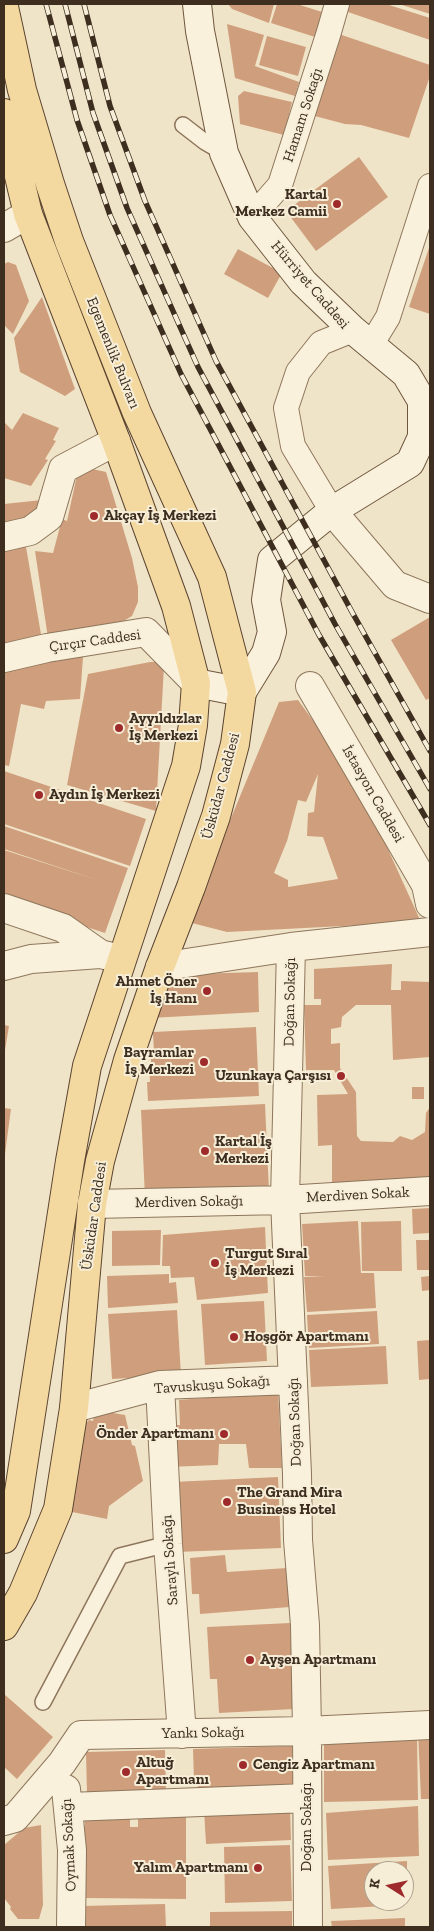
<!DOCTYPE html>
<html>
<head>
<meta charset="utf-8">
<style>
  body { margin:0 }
  #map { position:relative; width:434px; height:1931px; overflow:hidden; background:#f0e4c8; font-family:"Zilla Slab",serif }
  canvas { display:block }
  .frame { position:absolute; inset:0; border:5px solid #3d2e20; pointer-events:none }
  .north { position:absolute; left:364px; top:1861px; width:50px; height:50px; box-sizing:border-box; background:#f7eed8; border:1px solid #ada18e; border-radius:50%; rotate:280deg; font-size:14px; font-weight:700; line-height:20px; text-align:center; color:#3d2e20 }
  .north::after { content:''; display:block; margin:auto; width:18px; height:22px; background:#9e2a2b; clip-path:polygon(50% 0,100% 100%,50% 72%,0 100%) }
</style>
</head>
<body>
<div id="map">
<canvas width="434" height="1931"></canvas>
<div class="frame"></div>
<div class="north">K</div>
</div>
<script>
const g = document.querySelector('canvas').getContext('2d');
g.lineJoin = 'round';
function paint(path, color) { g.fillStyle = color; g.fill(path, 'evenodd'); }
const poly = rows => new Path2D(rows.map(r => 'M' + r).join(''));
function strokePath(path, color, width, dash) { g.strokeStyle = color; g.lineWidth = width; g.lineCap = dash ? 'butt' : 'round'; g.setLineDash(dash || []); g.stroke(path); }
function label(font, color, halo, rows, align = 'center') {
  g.font = font + ' "Zilla Slab",serif'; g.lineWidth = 4; g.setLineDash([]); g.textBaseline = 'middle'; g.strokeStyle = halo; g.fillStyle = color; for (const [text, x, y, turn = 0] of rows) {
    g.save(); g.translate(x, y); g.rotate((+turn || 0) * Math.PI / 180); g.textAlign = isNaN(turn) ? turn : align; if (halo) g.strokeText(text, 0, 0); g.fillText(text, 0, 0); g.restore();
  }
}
paint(poly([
  [228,4,274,4,269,23,232,9],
  [277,4,297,4,322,12,315,37,271,23],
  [344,4,386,4,430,18,430,40,342,10],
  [399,4,430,4,430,14],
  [227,24,264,35,255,66,299,82,295,96,235,78],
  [333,32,430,65,430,76,409,138,361,125,345,124,307,114],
  [267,36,306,47,298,76,259,65],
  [244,91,292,102,284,135,240,124,238,96],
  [359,157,388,197,316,251,286,211],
  [430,245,430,314,409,307],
  [238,249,282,273,268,298,224,274],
  [8,262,16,265,29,301,13,334,4,325,4,264],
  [42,297,75,389,65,396,20,372,14,338],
  [23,413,59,428,53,440,56,441,45,459,48,460,31,486,4,478,4,422,12,430],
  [79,466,106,472,132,558,138,587,138,602,132,616,122,622,48,638,35,551,53,553,62,519,67,521],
  [42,500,42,517,4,533,4,504],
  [25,541,43,646,4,653,4,544],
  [430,617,430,698,426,700,391,640],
  [84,643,80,699,46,701,44,709,21,704,9,766,4,765,4,662],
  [150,662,158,662,164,666,156,811,67,785,88,674],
  [298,700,357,781,421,922,227,932,188,922,279,702],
  [318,774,314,812,308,813,307,836,323,837,338,879,288,887,288,880,274,873,287,841,298,800,306,802],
  [4,771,146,819,130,866,4,824],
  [4,826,128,868,105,933,4,900,4,850,97,880,4,849],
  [392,964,391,990,401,990,401,981,430,982,430,1057,393,1060,391,1005,356,1005,342,1017,341,1027,331,1029,331,1044,340,1043,340,1068,356,1092,357,1136,361,1141,393,1142,400,1136,412,1140,425,1132,426,1113,430,1107,430,1183,332,1184,332,1145,318,1146,317,1095,348,1094,334,1070,306,1070,304,1005,321,1005,321,999,314,999,314,969],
  [258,972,259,1012,151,1018,161,975],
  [4,1025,9,1026,5,1050,4,1050],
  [256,1027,259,1096,148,1101,147,1082,150,1082,149,1065,151,1065,151,1054,154,1054,153,1032],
  [412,1087,424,1087,424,1099,412,1099],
  [265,1104,269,1191,145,1198,141,1110],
  [4,1108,11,1109,5,1154,4,1154],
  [430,1208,430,1233,413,1234,412,1209],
  [358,1221,361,1273,374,1273,376,1308,307,1312,304,1277,325,1276,305,1276,302,1224],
  [401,1221,402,1271,362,1271,361,1222],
  [265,1227,268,1293,197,1300,194,1277,171,1278,170,1266,162,1266,163,1235],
  [161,1230,160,1265,112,1266,112,1231],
  [416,1240,430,1240,430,1270,417,1270],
  [169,1274,169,1283,176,1282,178,1303,108,1308,107,1276],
  [430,1276,430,1290,422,1291,421,1277],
  [264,1301,267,1361,205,1365,201,1304],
  [177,1310,181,1375,112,1379,108,1314],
  [377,1311,379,1344,309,1348,307,1315],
  [430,1340,430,1379,419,1380,417,1341],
  [386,1346,388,1384,311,1387,309,1350],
  [278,1392,282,1468,249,1468,246,1444,219,1444,218,1465,168,1467,166,1425,180,1425,179,1400],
  [95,1410,125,1415,132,1445,135,1446,143,1481,109,1506,107,1519,67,1511,82,1428,89,1420,93,1421],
  [278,1477,281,1548,176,1552,173,1482],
  [225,1555,227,1572,287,1568,290,1607,200,1614,199,1594,192,1594,190,1558],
  [290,1623,294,1709,219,1713,217,1679,210,1679,207,1627],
  [4,1694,53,1737,17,1779,4,1767],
  [418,1731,430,1731,430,1799,421,1799],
  [417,1737,418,1800,324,1802,324,1738],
  [292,1746,293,1788,198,1790,198,1780,194,1781,193,1749],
  [165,1750,166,1792,87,1794,86,1752],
  [418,1806,419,1856,328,1860,326,1813],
  [290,1807,291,1840,206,1844,204,1810],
  [138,1814,186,1814,186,1899,84,1898,85,1815,130,1815,130,1827,138,1827],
  [41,1825,43,1905,39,1919,18,1919,10,1909,11,1907,4,1898,4,1845,24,1828],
  [290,1845,292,1901,225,1903,224,1847],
  [407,1861,407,1885,404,1885,404,1871,374,1871,374,1901,403,1901,403,1905,331,1909,328,1866],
  [165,1904,166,1927,83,1927,82,1906],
  [292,1911,292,1927,210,1927,210,1912],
  [405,1918,405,1927,332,1927,331,1921]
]), '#cf9f7d');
const service = poly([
  [183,125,205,142,224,153],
  [43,1702,120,1556,168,1544]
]);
const pedestrian = poly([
  [252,217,280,185,329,32,337,4],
  [371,345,388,317,430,186],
  [332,511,293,446,286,408,298,372,321,343,353,330]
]);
const minor = poly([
  [4,228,28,214],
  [4,537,30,531,49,517,63,469,116,441],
  [4,658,47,648,146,632,196,683],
  [4,908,63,928,100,954],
  [291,947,285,1200,297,1474,298,1540,305,1625,307,1731,308,1927],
  [4,966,31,959,100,954,121,959],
  [160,967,291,947,430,932],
  [92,1204,285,1200,430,1191],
  [160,1385,168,1544,182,1734],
  [74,1408,160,1385,293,1380],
  [66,1789,72,1850,71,1927],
  [69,1807,307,1798],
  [4,1821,15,1818,62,1763,81,1735,307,1731,430,1725]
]);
const tertiary = poly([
  [332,511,395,585,430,599],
  [310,686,426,885,430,904]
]);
const secondary = poly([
  [196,683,242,692,266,653,272,632,266,600,272,560,332,511,410,463,422,437,422,401,406,374,353,330,303,282,252,217,224,153,200,31,197,4]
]);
const primary = poly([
  [4,7,22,90,50,184,69,241,137,413,212,577,242,692,235,744,216,816,191,887,160,967,128,1060,100,1161,92,1204,74,1408,58,1509,23,1593,4,1626],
  [4,113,28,214,116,441,176,606,196,683,193,725,186,766,87,1066,70,1161,16,1511,4,1539]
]);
strokePath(service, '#8d765c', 18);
strokePath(pedestrian, '#8d765c', 26);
strokePath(minor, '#8d765c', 30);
strokePath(tertiary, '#8d765c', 30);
strokePath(secondary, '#6f573f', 30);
strokePath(primary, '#5b4430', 30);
strokePath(service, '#faf1dc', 15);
strokePath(pedestrian, '#faf1dc', 24);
strokePath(minor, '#faf1dc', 28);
strokePath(tertiary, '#faf1dc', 28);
strokePath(secondary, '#faf1dc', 28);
strokePath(primary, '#f3d9a0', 28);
const rail = poly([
  [46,4,77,120,110,215,181,374,319,635,430,825],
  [65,4,93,113,127,208,198,367,335,624,430,789],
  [84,4,110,106,145,201,216,361,352,612,430,751]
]);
strokePath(rail, '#3d2e20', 5.5);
strokePath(rail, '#f7eed8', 4, [11]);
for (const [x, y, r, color] of [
  [337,204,5,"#9e2a2b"],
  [94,516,5,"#9e2a2b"],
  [119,728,5,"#9e2a2b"],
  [39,795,5,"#9e2a2b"],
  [207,991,5,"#9e2a2b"],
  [204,1062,5,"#9e2a2b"],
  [341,1076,5,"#9e2a2b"],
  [205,1151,5,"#9e2a2b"],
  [215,1263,5,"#9e2a2b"],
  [234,1337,5,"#9e2a2b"],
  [224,1434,5,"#9e2a2b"],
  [227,1502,5,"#9e2a2b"],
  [250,1660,5,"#9e2a2b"],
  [243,1765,5,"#9e2a2b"],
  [126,1772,5,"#9e2a2b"],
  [258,1868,5,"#9e2a2b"]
]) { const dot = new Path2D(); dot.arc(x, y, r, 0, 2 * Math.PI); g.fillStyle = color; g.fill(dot); strokePath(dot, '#f7eed8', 2); }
label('15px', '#3d2e20', '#f7eed8', [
  ["Hamam Sokağı",303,115,-72],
  ["Hürriyet Caddesi",310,285,49],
  ["Egemenlik Bulvarı",113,353,68],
  ["Çırçır Caddesi",95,641,-8],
  ["Üsküdar Caddesi",221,786,-75],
  ["İstasyon Caddesi",373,794,60],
  ["Doğan Sokağı",290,1002,-89],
  ["Merdiven Sokak",358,1195,-3],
  ["Merdiven Sokağı",189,1202,-1],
  ["Üsküdar Caddesi",94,1216,-82],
  ["Tavuskuşu Sokağı",212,1385,-4],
  ["Doğan Sokağı",295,1422,-92],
  ["Saraylı Sokağı",170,1560,-94],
  ["Yankı Sokağı",203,1733,-1],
  ["Doğan Sokağı",307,1827,-90],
  ["Oymak Sokağı",69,1845,-93]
]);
label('bold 15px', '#3d2e20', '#f7eed8', [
  ["Kartal",327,195,"right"],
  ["Merkez Camii",327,212,"right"],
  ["Akçay İş Merkezi",104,516],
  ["Ayyıldızlar",129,719],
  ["İş Merkezi",129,736],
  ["Aydın İş Merkezi",49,795],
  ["Ahmet Öner",197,982,"right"],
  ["İş Hanı",197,999,"right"],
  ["Bayramlar",194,1053,"right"],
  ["İş Merkezi",194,1070,"right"],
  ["Uzunkaya Çarşısı",331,1076,"right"],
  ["Kartal İş",215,1142],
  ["Merkezi",215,1159],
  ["Turgut Sıral",225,1254],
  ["İş Merkezi",225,1271],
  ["Hoşgör Apartmanı",244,1337],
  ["Önder Apartmanı",214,1434,"right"],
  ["The Grand Mira",237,1493],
  ["Business Hotel",237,1510],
  ["Ayşen Apartmanı",260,1660],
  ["Altuğ",136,1763],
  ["Apartmanı",136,1780],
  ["Cengiz Apartmanı",253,1765],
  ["Yalım Apartmanı",248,1868,"right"]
], 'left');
</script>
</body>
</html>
